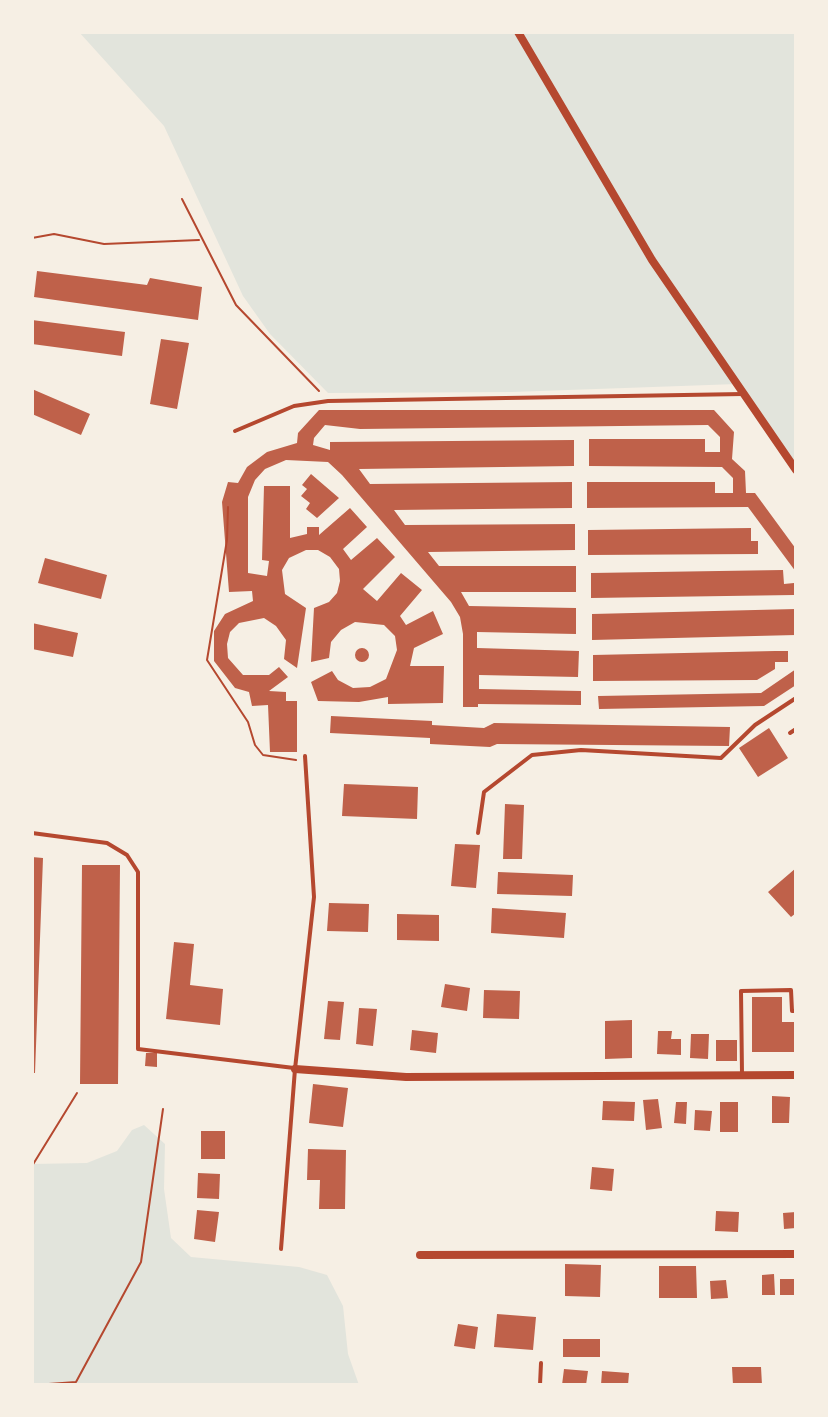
<!DOCTYPE html>
<html>
<head>
<meta charset="utf-8">
<style>
  body { margin:0 }
  #map { position:relative; width:828px; height:1417px; overflow:hidden; background:#f6efe4; font-family:"Work Sans",sans-serif }
  canvas { display:block }
  .frame { position:absolute; inset:0; border:34px solid #f6efe4; pointer-events:none }
</style>
</head>
<body>
<div id="map">
<canvas width="828" height="1417"></canvas>
<div class="frame"></div>
</div>
<script>
const g = document.querySelector('canvas').getContext('2d');
g.lineJoin = 'round';
function paint(path, color) { g.fillStyle = color; g.fill(path, 'evenodd'); }
const poly = rows => new Path2D(rows.map(r => 'M' + r).join(''));
function strokePath(path, color, width, dash) { g.strokeStyle = color; g.lineWidth = width; g.lineCap = dash ? 'butt' : 'round'; g.setLineDash(dash || []); g.stroke(path); }
paint(poly([
  [79,32,796,32,796,466,737,384,512,392,328,393,270,334,243,296,164,126],
  [144,1125,165,1144,164,1189,171,1238,191,1257,299,1267,327,1275,343,1306,348,1354,359,1385,32,1385,32,1164,87,1163,117,1151,132,1130]
]), '#e2e4dc');
paint(poly([
  [37,271,147,285,150,278,202,287,198,320,34,297],
  [32,320,125,332,122,356,32,344],
  [161,339,189,343,177,409,150,404],
  [32,389,90,414,81,435,32,414],
  [319,410,714,410,734,432,732,459,745,471,746,493,755,493,796,549,796,572,748,507,587,508,587,482,715,482,715,493,733,493,733,478,722,467,589,466,589,439,705,439,705,452,720,452,720,437,708,425,360,429,325,425,314,438,313,445,330,450,330,442,574,440,574,466,359,469,370,484,572,482,572,508,394,510,405,525,575,524,575,550,428,552,439,566,576,566,576,592,461,592,469,606,576,608,576,634,477,632,477,648,579,651,578,677,479,675,479,689,581,691,581,705,478,704,478,707,463,707,463,634,460,617,451,602,342,475,328,462,286,460,265,469,255,480,248,497,248,573,267,576,269,561,262,560,264,486,290,486,290,538,307,534,307,527,319,527,319,535,350,508,367,527,343,549,351,560,377,538,395,557,363,589,377,601,401,573,422,590,400,616,406,625,433,611,443,634,414,648,410,666,444,666,443,703,388,704,388,697,359,702,318,701,311,682,332,671,338,680,353,688,370,687,386,679,397,650,395,636,384,625,355,622,341,630,331,642,329,658,311,662,314,608,329,602,337,593,340,581,339,569,330,557,318,550,306,550,289,558,282,570,285,594,306,608,297,668,284,659,286,640,276,626,264,618,239,623,230,632,227,644,228,658,243,675,269,675,279,667,288,677,269,691,286,692,286,701,297,701,297,752,270,752,268,705,252,706,249,692,235,688,214,661,214,631,225,614,253,601,252,591,229,592,222,502,228,482,238,483,247,467,267,452,297,443,298,433],
  [311,474,339,498,317,518,306,509,310,503,301,496,307,489,302,485],
  [751,528,751,541,758,541,758,554,588,555,588,530],
  [45,558,107,575,101,599,38,583],
  [783,570,784,584,794,583,794,595,591,598,591,573],
  [796,609,796,635,592,640,592,614],
  [32,623,78,633,73,657,32,649],
  '355 655a7 7 0 1 1 14 0a7 7 0 1 1-14 0Z',
  [775,651,788,651,788,662,775,662,775,669,757,680,593,681,593,655],
  [796,669,796,685,764,706,599,709,598,696,761,693],
  [331,716,432,721,432,725,484,728,494,723,730,727,729,746,497,744,490,747,430,744,430,738,330,733],
  [769,728,788,758,758,777,739,748],
  [344,784,418,787,417,819,342,816],
  [505,804,524,805,522,859,503,859],
  [455,844,480,845,476,888,451,886],
  [32,857,43,858,35,1073,32,1073],
  [82,865,120,865,118,1084,80,1084],
  [796,868,796,913,791,917,768,892],
  [498,872,573,875,572,896,497,894],
  [329,903,369,904,368,932,327,931],
  [492,908,566,913,564,938,491,933],
  [397,914,439,915,439,941,397,940],
  [174,942,194,944,190,985,223,989,220,1025,166,1019],
  [445,984,470,988,467,1011,441,1007],
  [484,990,520,991,519,1019,483,1018],
  [752,997,782,997,782,1022,796,1022,796,1052,752,1052],
  [328,1001,344,1002,340,1040,324,1039],
  [359,1008,377,1009,373,1046,356,1044],
  [632,1020,632,1058,605,1059,605,1021],
  [412,1030,438,1033,436,1053,410,1050],
  [658,1031,672,1031,671,1039,681,1039,681,1055,657,1054],
  [691,1034,709,1034,708,1059,690,1058],
  [716,1040,737,1040,737,1061,716,1061],
  [146,1053,157,1053,157,1067,145,1066],
  [313,1084,348,1088,343,1127,309,1123],
  [772,1096,790,1097,789,1123,772,1123],
  [658,1099,662,1128,646,1130,643,1100],
  [603,1101,635,1102,634,1121,602,1120],
  [676,1102,687,1102,686,1124,674,1123],
  [720,1102,738,1102,738,1132,720,1132],
  [695,1110,712,1111,710,1131,694,1130],
  [201,1131,225,1131,225,1159,201,1159],
  [308,1149,346,1150,345,1209,319,1209,320,1180,307,1180],
  [592,1167,614,1169,612,1191,590,1189],
  [198,1173,220,1174,219,1199,197,1198],
  [197,1210,219,1212,215,1242,194,1239],
  [716,1211,739,1212,738,1232,715,1231],
  [796,1212,796,1228,784,1229,783,1213],
  [565,1264,601,1265,600,1297,565,1296],
  [659,1266,696,1266,697,1298,659,1298],
  [774,1274,775,1295,762,1295,762,1275],
  [780,1279,796,1279,796,1295,780,1295],
  [726,1280,728,1298,711,1299,710,1281],
  [497,1314,536,1317,533,1350,494,1347],
  [458,1324,478,1327,475,1349,454,1346],
  [563,1339,600,1339,600,1357,563,1357],
  [732,1367,761,1367,762,1385,733,1385],
  [564,1369,588,1371,586,1385,562,1385],
  [602,1371,629,1373,628,1385,601,1385]
]), '#bf614a');
strokePath(poly([
  [182,199,236,305,319,391],
  [32,238,54,234,104,244,199,240],
  [228,507,227,540,207,660,248,722,255,745,263,755,296,760],
  [32,1166,77,1093],
  [35,1385,76,1382,141,1262,163,1109]
]), '#b5482f', 2);
strokePath(poly([
  [235,431,294,406,328,401,743,394],
  [790,733,796,729],
  [32,833,107,843,127,855,138,872,138,1049,294,1068],
  [478,833,484,792,532,755,581,750,721,758,755,725,796,698],
  [742,1074,741,991,791,990,792,1011,796,1011],
  [281,1249,295,1069,314,897,305,756],
  [540,1385,541,1363]
]), '#b5482f', 4);
strokePath(poly([
  [518,32,652,260,796,470],
  [295,1069,406,1077,796,1075],
  [420,1255,796,1254]
]), '#b5482f', 8);
</script>
</body>
</html>
